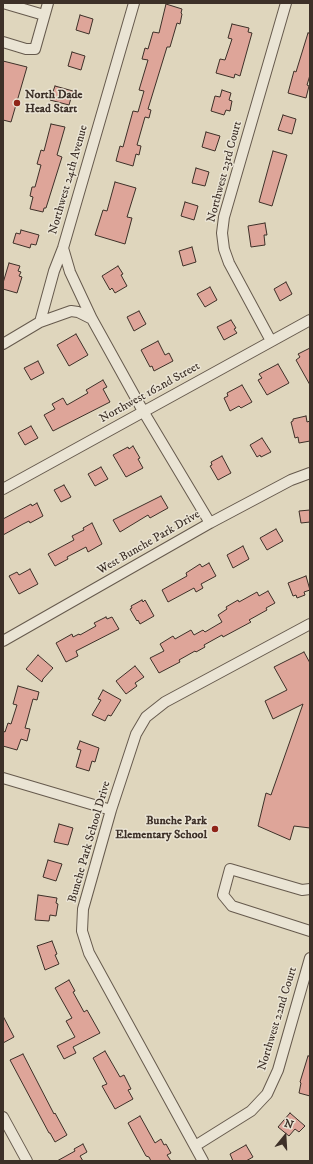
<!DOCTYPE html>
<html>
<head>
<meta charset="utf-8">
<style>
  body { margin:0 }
  #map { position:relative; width:313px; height:1164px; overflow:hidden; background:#dfd6bd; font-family:"IM FELL DW Pica",serif }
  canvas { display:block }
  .frame { position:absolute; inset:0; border:4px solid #3d3028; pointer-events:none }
  .north { position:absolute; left:265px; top:1116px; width:40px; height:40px; -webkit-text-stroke:3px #eae4d4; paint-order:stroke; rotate:18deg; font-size:11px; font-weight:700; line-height:16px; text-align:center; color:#3d3028 }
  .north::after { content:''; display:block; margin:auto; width:14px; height:18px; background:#3d3028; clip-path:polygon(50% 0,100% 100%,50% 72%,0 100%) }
</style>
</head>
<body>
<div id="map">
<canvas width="313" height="1164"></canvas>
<div class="frame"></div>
<div class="north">N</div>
</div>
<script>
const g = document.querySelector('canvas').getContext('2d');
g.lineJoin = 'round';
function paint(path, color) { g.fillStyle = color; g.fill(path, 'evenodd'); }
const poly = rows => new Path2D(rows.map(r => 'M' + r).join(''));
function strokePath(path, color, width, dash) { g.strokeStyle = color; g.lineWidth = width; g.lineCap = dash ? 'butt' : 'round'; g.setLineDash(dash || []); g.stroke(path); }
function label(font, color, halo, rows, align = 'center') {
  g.font = font + ' "IM FELL DW Pica",serif'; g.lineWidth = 3; g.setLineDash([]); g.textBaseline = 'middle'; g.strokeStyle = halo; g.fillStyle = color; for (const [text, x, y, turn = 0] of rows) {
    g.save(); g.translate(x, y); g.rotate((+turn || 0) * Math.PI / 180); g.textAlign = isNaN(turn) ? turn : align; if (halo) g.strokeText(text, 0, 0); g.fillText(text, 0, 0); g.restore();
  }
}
const building = poly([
  [166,4,182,9,181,13,182,14,180,24,177,23,170,47,167,47,148,109,151,110,149,118,145,117,137,145,141,146,139,155,136,154,133,166,116,161,120,146,123,147,133,111,138,112,144,91,139,90,148,60,142,59,145,48,148,49,153,32,159,33,166,4],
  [80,15,93,19,89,34,76,30,80,15],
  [232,24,249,28,248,32,252,33,240,76,235,74,234,78,216,73,220,59,225,60,232,39,228,38,232,24],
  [308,33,310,33,310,75,307,85,309,86,306,98,288,93,294,71,296,72,308,33],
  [72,52,85,56,81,70,68,66,72,52],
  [3,61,27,67,11,122,3,120,3,61],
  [55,86,73,91,69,105,50,100,55,86],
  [222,90,231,93,229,100,232,101,230,111,226,110,224,115,211,111,215,96,220,97,222,90],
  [283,115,296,119,292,134,278,130,283,115],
  [51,124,65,127,57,155,62,157,46,208,44,208,43,212,30,209,33,197,30,196,32,187,35,187,41,165,37,164,41,150,44,151,51,124],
  [206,132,220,136,215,151,202,147,206,132],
  [273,151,287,155,272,206,259,202,273,151],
  [196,168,209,172,205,186,192,183,196,168],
  [115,182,136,188,127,217,132,218,125,244,95,235,103,210,107,211,115,182],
  [185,202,198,206,194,220,181,216,185,202],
  [265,223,267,235,264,235,265,245,251,247,248,226,265,223],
  [21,230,39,235,36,245,31,244,30,248,13,243,16,233,20,234,21,230],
  [192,247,196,262,183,266,179,251,192,247],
  [9,263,20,266,18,271,21,272,19,276,22,277,17,293,3,289,3,283,9,263],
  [118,266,123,274,121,275,127,286,115,293,112,288,110,290,102,276,118,266],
  [286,282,292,294,280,301,274,289,286,282],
  [210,287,217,300,205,307,197,294,210,287],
  [139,311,146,324,134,331,127,317,139,311],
  [231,320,236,328,234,329,237,333,224,340,217,327,231,320],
  [76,334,88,355,69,366,57,345,76,334],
  [158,341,165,355,169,353,173,361,154,371,152,366,150,367,141,350,158,341],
  [310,348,310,385,296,360,300,357,298,354,310,348],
  [38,361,44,373,31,380,24,368,38,361],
  [278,364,289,383,267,395,258,380,262,378,259,374,278,364],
  [103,380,107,387,103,389,110,402,53,431,44,415,55,409,52,404,63,398,67,405,88,393,86,390,103,380],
  [242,385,252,402,241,408,239,406,230,411,224,398,228,396,227,393,242,385],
  [306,416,307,422,310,421,310,441,299,443,298,437,295,438,291,422,293,421,293,419,306,416],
  [31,426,38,438,25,445,18,433,31,426],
  [262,438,271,452,261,457,260,455,257,457,250,445,262,438],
  [133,446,140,458,138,459,143,468,126,477,113,455,128,447,129,449,133,446],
  [222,456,231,473,218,480,210,466,212,465,211,462,222,456],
  [101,467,108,479,95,486,88,474,101,467],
  [64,485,71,497,61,502,54,490,64,485],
  [161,496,168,508,150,518,148,515,120,532,113,520,161,496],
  [37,503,43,516,30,523,29,521,23,524,3,535,3,519,31,504,32,506,37,503],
  [310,510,310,522,301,523,299,511,310,510],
  [92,523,102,544,88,552,86,547,67,557,68,559,55,566,48,554,74,540,72,536,84,530,83,528,92,523],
  [276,529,283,541,267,550,260,538,276,529],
  [243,546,249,559,233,568,227,555,243,546],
  [209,563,216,576,201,584,203,588,196,592,194,588,168,602,162,590,187,576,186,573,200,564,202,567,209,563],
  [30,569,38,584,19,594,9,576,17,572,19,575,30,569],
  [306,576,310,590,304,592,305,595,297,598,296,595,293,596,288,583,306,576],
  [268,591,275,603,266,608,267,610,249,620,251,622,223,637,222,635,204,645,205,647,196,652,195,651,179,660,180,662,159,673,150,658,164,651,160,644,173,636,175,639,191,630,194,635,203,630,205,632,222,622,218,615,227,609,226,607,238,600,239,602,257,592,259,596,268,591],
  [142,600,143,602,145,600,154,616,140,624,138,620,137,621,130,609,132,608,131,606,142,600],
  [106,617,107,619,112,617,119,629,76,651,78,656,66,662,56,643,72,634,73,637,79,634,80,635,96,626,94,623,106,617],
  [304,652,310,663,310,828,294,826,290,840,258,826,266,793,271,795,303,704,273,719,265,701,287,690,274,667,304,652],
  [38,655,53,668,43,679,42,682,26,669,38,655],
  [135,666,144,677,135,683,137,686,126,694,116,681,135,666],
  [18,686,39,692,37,700,33,699,25,728,30,729,27,741,21,739,17,750,3,746,3,731,5,732,8,723,11,724,17,705,13,704,18,686],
  [103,690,121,700,111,716,108,715,105,721,92,715,101,700,98,699,103,690],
  [80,741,99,748,95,762,92,761,89,771,76,767,81,750,77,749,80,741],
  [59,824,73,828,68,845,54,842,59,824],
  [48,860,62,864,56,881,43,877,48,860],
  [38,895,57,898,56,903,58,904,56,916,50,915,49,921,35,920,38,895],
  [52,941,57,954,55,955,59,964,45,970,37,946,52,941],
  [69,980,75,991,73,992,84,1012,87,1010,100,1033,73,1047,76,1053,64,1059,57,1046,75,1037,66,1021,72,1018,55,988,69,980],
  [3,1016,14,1037,3,1043,3,1016],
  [105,1051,120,1077,124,1075,131,1089,128,1090,133,1099,115,1109,102,1086,107,1084,93,1058,105,1051],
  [23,1054,54,1114,55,1113,67,1135,55,1142,50,1133,49,1133,10,1060,23,1054],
  [308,1056,310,1056,310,1096,299,1093,301,1083,300,1082,308,1056],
  [290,1113,305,1126,299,1132,295,1129,289,1136,278,1127,290,1113],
  [140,1116,155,1143,161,1139,164,1145,166,1144,171,1153,167,1155,171,1161,151,1161,149,1157,146,1156,128,1123,140,1116],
  [83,1144,87,1152,80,1156,83,1161,57,1161,75,1151,74,1149,83,1144],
  [246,1145,253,1157,246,1161,233,1161,230,1154,246,1145]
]);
paint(building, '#dea599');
strokePath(building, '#3d3028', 1);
const minor = poly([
  [3,3,44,15],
  [3,42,26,49,35,49,48,3],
  [63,248,70,272,92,319,143,411,210,523],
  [40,322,54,271,63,248,134,3],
  [271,341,229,263,224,249,222,233,224,217,286,3],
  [3,344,40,322,71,311,78,312,92,319],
  [3,489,310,320],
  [3,641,210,523,291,480,310,473],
  [3,778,111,810],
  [310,889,302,890,230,869,223,895,232,906,310,931],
  [3,1117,27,1161],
  [195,1146,251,1111,267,1094,278,1070,310,958],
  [203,1161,89,953,82,931,83,909,111,810,136,734,146,717,165,702,310,624]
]);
strokePath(minor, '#665a4d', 12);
strokePath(minor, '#eae4d4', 10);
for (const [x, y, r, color] of [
  [17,103,4,"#8f2418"],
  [215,829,4,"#8f2418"]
]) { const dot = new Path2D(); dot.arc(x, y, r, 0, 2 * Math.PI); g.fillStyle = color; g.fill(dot); strokePath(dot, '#eae4d4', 1.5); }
label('bold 12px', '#3d3028', '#eae4d4', [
  ["North Dade",25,96],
  ["Head Start",25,110],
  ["Bunche Park",207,822,"right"],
  ["Elementary School",207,836,"right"]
], 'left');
label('12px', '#3d3028', '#eae4d4', [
  ["Northwest 23rd Court",225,172,-75],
  ["Northwest 24th Avenue",69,180,-74],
  ["Northwest 162nd Street",150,393,-29],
  ["West Bunche Park Drive",149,543,-30],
  ["Bunche Park School Drive",90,842,-74],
  ["Northwest 22nd Court",278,1019,-73]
]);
</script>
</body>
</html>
